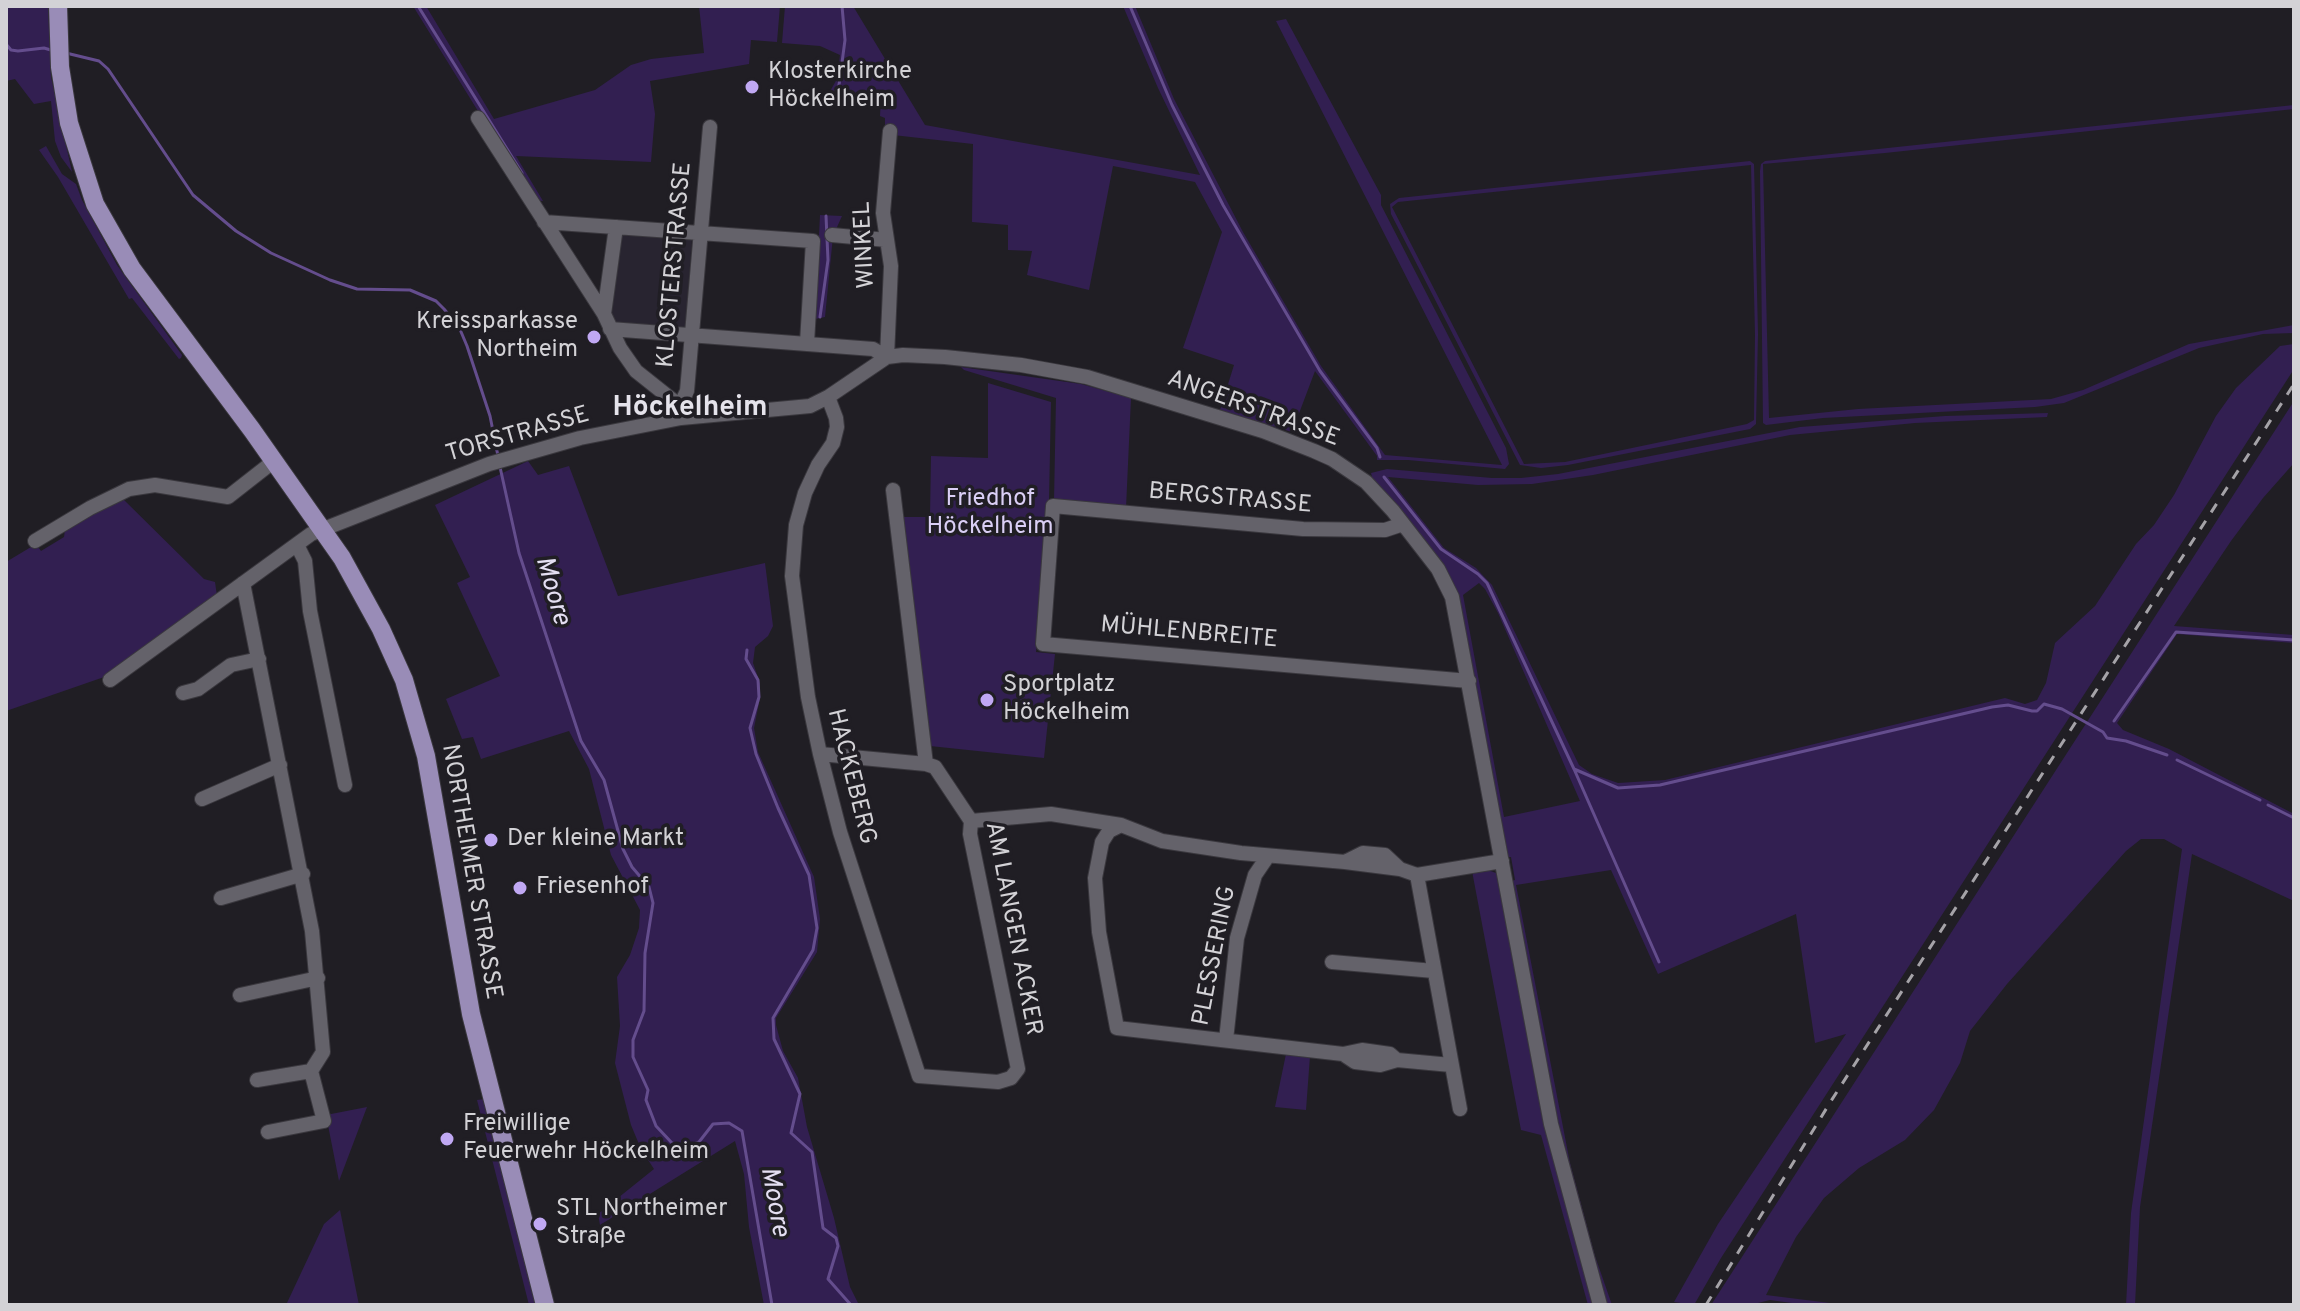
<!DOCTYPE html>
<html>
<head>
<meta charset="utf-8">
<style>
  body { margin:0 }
  #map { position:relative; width:2300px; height:1311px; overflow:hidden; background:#201e24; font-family:Overpass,sans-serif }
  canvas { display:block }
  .frame { position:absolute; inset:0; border:8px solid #d3d2d6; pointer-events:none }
</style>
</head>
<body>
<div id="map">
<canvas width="2300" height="1311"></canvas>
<div class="frame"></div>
</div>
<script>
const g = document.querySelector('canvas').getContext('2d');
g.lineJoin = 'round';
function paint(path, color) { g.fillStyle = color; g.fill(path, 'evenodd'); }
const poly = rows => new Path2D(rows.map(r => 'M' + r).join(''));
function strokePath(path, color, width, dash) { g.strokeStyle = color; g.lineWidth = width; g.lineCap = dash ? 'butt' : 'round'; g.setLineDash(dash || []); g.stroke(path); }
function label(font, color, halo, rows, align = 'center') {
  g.font = font + ' Overpass,sans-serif'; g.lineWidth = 7; g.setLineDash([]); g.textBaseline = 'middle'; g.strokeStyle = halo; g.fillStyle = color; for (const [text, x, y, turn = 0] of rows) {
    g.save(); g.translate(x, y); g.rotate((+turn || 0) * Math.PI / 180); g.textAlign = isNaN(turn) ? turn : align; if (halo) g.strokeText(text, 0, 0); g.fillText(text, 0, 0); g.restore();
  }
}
paint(poly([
  [623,232,692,238,685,330,611,324,619,235]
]), '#282430');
paint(poly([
  [8,6,48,6,51,77,72,172,61,157,55,141,51,101,34,104,15,79,6,81],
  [413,6,426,6,494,119,595,90,631,65,651,59,704,53,699,6,780,6,777,42,751,40,749,64,650,81,655,114,651,162,516,156,543,201,533,200],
  [785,6,853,6,925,125,1200,175,1158,88,1123,6,1135,6,1174,99,1243,232,1321,366,1385,455,1502,465,1276,21,1286,19,1381,195,1381,205,1506,448,1509,464,1505,469,1408,460,1377,460,1377,456,1315,371,1292,432,1220,410,1234,365,1183,348,1222,232,1195,182,1113,166,1089,290,1027,275,1032,251,1008,250,1008,225,972,222,973,144,893,135,894,128,885,126,885,118,880,116,881,98,829,93,837,79,840,55,820,46,782,43],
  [2294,105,2294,109,1885,153,1763,164,1769,418,1858,409,2051,399,2083,390,2189,344,2294,325,2294,333,2263,334,2199,348,2064,403,2035,407,1823,418,1766,425,1763,423,1760,171,1761,164,1765,161],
  [46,146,62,174,76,184,82,200,117,265,182,355,181,358,179,359,132,298,129,299,58,177,39,150],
  [1750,161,1754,164,1758,334,1756,424,1750,429,1568,465,1541,468,1520,465,1391,214,1390,204,1399,198],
  [1751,165,1755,335,1754,420,1747,424,1565,462,1524,464,1392,207,1398,202],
  [820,215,842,216,833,236,825,317,815,319],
  [2294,344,2294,369,1838,1076,1721,1258,1694,1305,1674,1302,1718,1224,1846,1034,1815,1043,1796,914,1658,974,1611,870,1516,885,1570,1163,1595,1256,1612,1305,1604,1305,1562,1153,1511,881,1515,880,1511,857,1506,857,1463,620,1373,481,1371,473,1387,469,1492,478,1521,478,1558,474,1800,427,1945,416,2048,413,2047,417,1915,423,1790,435,1593,475,1532,484,1478,485,1388,477,1444,548,1476,568,1492,585,1579,765,1592,774,1618,783,1665,780,2005,698,2025,704,2037,700,2046,683,2055,643,2095,606,2136,544,2154,525,2174,495,2216,416,2236,388,2280,346],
  [1479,583,1485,589,1498,613,1580,801,1504,817,1463,595],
  [961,367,1081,384,1131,398,1126,508,1054,501,1056,398,964,370],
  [988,383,1051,402,1049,501,1036,652,1055,654,1044,758,930,746,901,517,930,517,931,456,988,458],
  [2294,401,2294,463,2263,498,2231,541,2174,626,2294,635,2294,643,2177,634,2117,723,2123,730,2169,749,2294,814,2294,901,2192,854,2140,1207,2135,1305,2126,1305,2131,1213,2182,849,2164,839,2141,839,2126,851,2007,984,1970,1031,1960,1063,1934,1110,1905,1140,1859,1168,1824,1198,1796,1237,1766,1295,1846,1305,1806,1305,1770,1300,1750,1305,1711,1305],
  [528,461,538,475,569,466,618,596,765,563,773,626,768,636,755,647,753,663,760,683,760,698,754,728,758,752,814,877,820,919,817,952,776,1018,776,1025,783,1051,798,1078,807,1127,834,1218,850,1287,859,1305,764,1305,749,1227,744,1174,735,1141,600,1225,598,1214,654,1169,641,1149,631,1125,615,1063,620,1026,617,977,630,955,639,928,640,910,611,855,589,769,569,731,481,759,473,737,462,739,446,699,500,676,457,583,470,577,435,505],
  [121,497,204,579,215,582,217,596,107,676,6,711,6,562,36,544,41,551,64,537,65,530],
  [1485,869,1496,873,1501,889,1594,1305,1588,1305,1541,1135,1521,1130,1472,871],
  [1286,1054,1310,1056,1306,1110,1275,1107],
  [485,1099,538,1305,529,1305,477,1100],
  [367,1107,339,1181,326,1115],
  [340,1210,359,1305,286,1305,324,1224]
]), '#321f51');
strokePath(poly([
  [418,6,522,173],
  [1130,6,1172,105,1223,205,1320,371,1377,448,1380,457],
  [6,44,11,50,18,51,44,48,54,51],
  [66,53,99,61,108,69,193,195,236,231,271,253,330,280,357,289,410,290,436,301,444,309,459,327,467,346,490,416,498,456],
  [833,96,839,85,845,40,842,6],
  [820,317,828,260,826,216],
  [500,467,519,553,581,741,604,780,623,849,632,867,649,887,653,903,645,953,644,1011,633,1040,633,1057,648,1090,646,1100,656,1126,672,1143,684,1148,699,1142,713,1124,729,1123,742,1131,772,1305],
  [1384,477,1441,549,1478,574,1487,583,1574,769,1659,962],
  [747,650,746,659,758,680,759,697,750,728,756,754,778,808,809,875,817,928,813,950,773,1018,774,1039,800,1094,791,1133,812,1152,823,1228,836,1238,838,1246,828,1279,851,1305],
  [2114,721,2176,632,2294,640],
  [2177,760,2260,800],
  [1574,769,1618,788,1660,785,1992,707,2008,705,2032,711,2037,711,2044,704,2062,709,2103,732,2107,738,2126,741,2167,755],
  [2268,805,2294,818]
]), '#644d8d', 3);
const minor = poly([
  [478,118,604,314,620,348,636,371,680,406,681,418],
  [544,222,813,241,807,343],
  [832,235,887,240],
  [604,314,616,227],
  [610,329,873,349,887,357,891,266,883,213,890,131],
  [680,406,687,391,710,127],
  [893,490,926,764],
  [1403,524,1385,530,1303,529,1053,506,1043,644,1469,681],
  [35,541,90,508,129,489,155,485,228,497,274,461],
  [297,545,305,561,310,611,345,785],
  [243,583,312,931,323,1052,311,1071,324,1121,268,1132],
  [110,680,311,534,489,464,580,438,681,418,810,406,828,397,887,357,903,355,945,357,1021,365,1087,377,1263,431,1314,451,1332,459,1366,482,1393,511,1438,569,1452,597,1551,1124,1600,1305],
  [183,693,198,689,231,665,259,659],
  [820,754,926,764,935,767,971,821,970,834,1018,1069,1011,1078,998,1082,919,1076,840,832,820,754,808,697,792,576,796,525,805,493,818,465,833,443,837,427,836,418,828,397],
  [202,799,280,765],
  [971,821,1051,814,1121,825,1162,841,1241,853,1345,862,1363,853,1385,855,1400,869,1417,875,1502,861],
  [1121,825,1109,831,1102,842,1095,878,1099,932,1117,1028,1343,1054,1355,1062,1380,1065,1397,1060,1451,1065],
  [1345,862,1400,869],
  [1417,875,1460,1109],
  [221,898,303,874],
  [1332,962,1434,971],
  [240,995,318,978],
  [1226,1040,1237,938,1255,875,1268,856],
  [1343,1054,1362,1050,1390,1054,1397,1060],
  [257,1080,311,1071]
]);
const major = poly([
  [58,6,60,67,69,123,95,204,132,269,252,430,342,558,381,629,404,680,426,756,471,1014,545,1305]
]);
strokePath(minor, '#3a383e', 16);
strokePath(major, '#3a383e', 20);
strokePath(minor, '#64626a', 14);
strokePath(major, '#998cb7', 18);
strokePath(poly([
  [1706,1305,1831,1101,2294,384]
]), '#a5a3a8', 3, [10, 10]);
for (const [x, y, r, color] of [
  [752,87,8,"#c0a8f3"],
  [594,337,8,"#c0a8f3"],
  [987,700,8,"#c0a8f3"],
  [491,840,8,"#c0a8f3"],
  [520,888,8,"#c0a8f3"],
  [447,1139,8,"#c0a8f3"],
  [540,1224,8,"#c0a8f3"]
]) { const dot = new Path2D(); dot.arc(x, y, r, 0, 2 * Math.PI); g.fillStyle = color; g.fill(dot); strokePath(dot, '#201e24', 3); }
label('24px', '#d3d2d6', '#201e24', [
  ["Klosterkirche",768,73],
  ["Höckelheim",768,101],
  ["Kreissparkasse",578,323,"right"],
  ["Northeim",578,351,"right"],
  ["Sportplatz",1003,686],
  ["Höckelheim",1003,714],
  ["Der kleine Markt",507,840],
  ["Friesenhof",536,888],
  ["Freiwillige",463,1125],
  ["Feuerwehr Höckelheim",463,1153],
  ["STL Northeimer",556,1210],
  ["Straße",556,1238]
], 'left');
label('24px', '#d3d2d6', '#201e24', [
  ["WINKEL",866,245,-93],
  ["KLOSTERSTRASSE",676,265,-85],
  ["ANGERSTRASSE",1253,410,20],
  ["TORSTRASSE",518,436,-16],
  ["BERGSTRASSE",1230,500,5],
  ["MÜHLENBREITE",1189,634,5],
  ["HACKEBERG",850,777,76],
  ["NORTHEIMER STRASSE",470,872,80],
  ["AM LANGEN ACKER",1012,929,79],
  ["PLESSERING",1216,956,-79]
]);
label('24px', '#dacff5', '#201e24', [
  ["Friedhof",990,500],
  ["Höckelheim",990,528]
]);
label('italic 26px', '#e4dff2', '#201e24', [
  ["Moore",551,591,74],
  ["Moore",773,1202,80]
]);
label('bold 28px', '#e5e3eb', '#201e24', [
  ["Höckelheim",690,409]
]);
</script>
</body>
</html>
